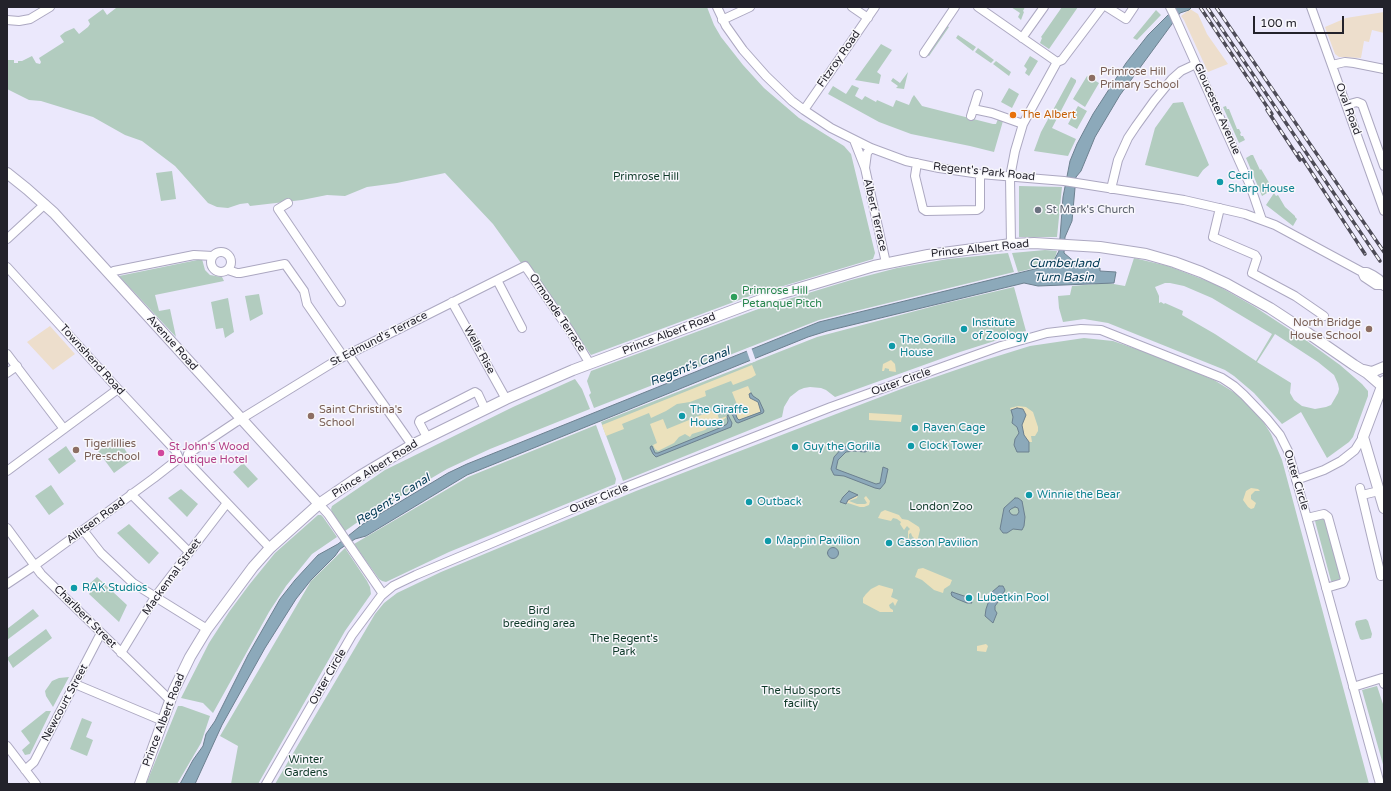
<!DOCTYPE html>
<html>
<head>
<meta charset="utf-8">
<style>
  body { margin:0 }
  #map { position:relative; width:1391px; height:791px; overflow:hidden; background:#ebe8fc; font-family:"Varela Round",sans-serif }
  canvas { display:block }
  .frame { position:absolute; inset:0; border:8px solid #23222b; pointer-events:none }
  .scale { position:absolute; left:1253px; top:16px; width:91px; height:18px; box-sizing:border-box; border:2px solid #23222b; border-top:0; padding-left:5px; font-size:12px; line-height:14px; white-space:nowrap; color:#23222b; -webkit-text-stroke:3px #f8f7fc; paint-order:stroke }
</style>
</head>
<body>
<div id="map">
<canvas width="1391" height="791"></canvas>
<div class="frame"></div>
<div class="scale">100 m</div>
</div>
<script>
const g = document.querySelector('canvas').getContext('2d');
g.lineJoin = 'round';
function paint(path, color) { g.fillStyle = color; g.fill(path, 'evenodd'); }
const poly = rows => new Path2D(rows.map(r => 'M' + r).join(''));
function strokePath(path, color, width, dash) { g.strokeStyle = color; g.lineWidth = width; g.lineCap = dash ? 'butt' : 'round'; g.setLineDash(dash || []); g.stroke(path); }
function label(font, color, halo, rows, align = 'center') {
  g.font = font + ' "Varela Round",sans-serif'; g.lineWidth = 3; g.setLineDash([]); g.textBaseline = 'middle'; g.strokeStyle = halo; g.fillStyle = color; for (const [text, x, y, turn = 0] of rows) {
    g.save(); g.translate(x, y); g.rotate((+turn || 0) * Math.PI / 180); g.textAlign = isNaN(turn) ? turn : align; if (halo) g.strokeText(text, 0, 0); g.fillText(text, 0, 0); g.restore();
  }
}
paint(poly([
  [1190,9,1198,14,1207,34,1228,64,1208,72,1184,20,1181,16],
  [1384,12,1384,33,1372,30,1369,42,1364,41,1361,58,1339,57,1335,54,1325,27,1346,18],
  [50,326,75,354,53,370,27,342]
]), '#eddecc');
paint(poly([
  [116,7,707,7,714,25,721,37,743,65,764,88,799,118,844,146,851,154,875,253,873,259,750,296,591,355,526,261,521,263,493,224,445,173,397,183,367,187,345,196,327,195,302,200,250,206,248,203,240,204,228,208,217,207,208,203,175,166,142,141,125,135,93,117,41,101,29,100,7,89,7,60,14,60,14,63,18,63,18,61,22,61,32,56,36,63,40,64,41,62,39,58,64,42,60,36,65,32,74,28,79,34,88,27,90,24,88,20,103,9,107,15,116,8],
  [1011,7,1025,7,1023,11,1024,12,1021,20,1018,17,1020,13],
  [1062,7,1078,7,1049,49,1040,43,1042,38,1041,37],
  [1156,10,1161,15,1137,40,1133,38],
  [946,25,949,27,929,56,925,54],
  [958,35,976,47,973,51,956,38],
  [881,44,892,50,877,72,881,75,879,84,855,80],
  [978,48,994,60,991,63,975,52],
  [1030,56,1038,61,1029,76,1025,73,1027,69,1024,66],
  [996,61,1011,72,1009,76,993,64],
  [908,72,904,89,896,88,898,86,891,81,893,78,900,83],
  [1087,76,1099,83,1085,107,1073,99],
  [1071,77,1076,80,1076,82,1052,128,1076,139,1068,156,1034,151,1041,132],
  [852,85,859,88,855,96,862,100,865,96,876,102,877,100,893,107,896,100,909,105,912,98,914,95,922,106,993,124,996,124,998,119,1003,121,994,152,970,146,911,134,879,122,828,94,833,86,846,94],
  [1009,88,1019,94,1012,108,1001,102],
  [1183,102,1209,165,1203,170,1198,177,1145,165,1155,128,1173,103],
  [1078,106,1087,111,1077,129,1068,124],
  [1226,106,1227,109,1229,109,1237,129,1239,129,1241,133,1240,134,1241,136,1243,136,1245,140,1239,143,1223,107],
  [1251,155,1253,155,1260,170,1261,169,1271,186,1270,187,1272,190,1262,196,1246,158],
  [172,171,176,199,161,201,156,173],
  [1019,186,1062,187,1057,237,1019,237],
  [1274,193,1276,196,1278,195,1285,207,1295,216,1295,217,1297,219,1293,226,1266,205],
  [1045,250,1057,251,1055,258,1050,263,1043,266,1018,272,1012,253],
  [1008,253,1014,272,819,320,594,408,589,395,591,393,587,381,591,371,769,305,851,280,897,268,948,259],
  [1134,258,1168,266,1215,284,1255,307,1307,341,1340,365,1362,384,1368,391,1368,396,1353,437,1349,442,1327,458,1301,412,1282,424,1254,393,1234,376,1225,370,1108,323,1084,319,1063,322,1059,308,1058,296,1070,295,1072,286,1108,283,1125,286],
  [1165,283,1170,283,1184,286,1212,298,1272,334,1256,361,1215,334,1182,315,1183,311,1165,303,1164,304,1161,302,1159,303,1159,296,1155,287],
  [1275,334,1318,362,1334,375,1338,384,1339,389,1338,393,1331,405,1326,407,1315,409,1302,406,1294,400,1290,393,1291,383,1257,362],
  [202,259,205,270,210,275,222,277,224,281,155,295,159,311,170,309,176,337,119,276],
  [1014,287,1026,331,960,352,835,397,826,390,821,388,810,387,804,388,799,390,790,397,784,407,782,417,623,481,601,422,817,337,938,305],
  [259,294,263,314,250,321,245,296],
  [228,298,234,332,225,338,223,328,216,329,211,302],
  [1084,338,1113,341,1151,354,1214,380,1240,396,1259,415,1271,434,1282,460,1369,784,275,784,375,614,384,603,397,593,441,572,636,491,909,386,985,360,1030,346],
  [575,379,582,389,590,409,490,449,447,469,362,519,345,531,332,512,331,509,332,506,385,470,513,407],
  [596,425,616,479,615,484,449,552,386,582,382,581,379,579,354,544,468,477],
  [117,438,132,460,114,473,98,451],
  [66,446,76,461,59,474,48,459],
  [243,463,258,479,248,488,233,472],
  [51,485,64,504,49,515,35,496],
  [181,489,198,504,187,517,168,498],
  [318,515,321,515,323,517,337,537,312,554,286,586,269,612,213,713,203,703,181,698,209,643,229,612,249,585,275,553],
  [1323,517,1324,519,1341,578,1341,580,1333,582,1331,581,1315,521,1316,519],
  [129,524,159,553,149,564,117,533],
  [345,548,367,581,370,587,371,594,345,631,258,784,231,784,238,746,220,736,311,581],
  [97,577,127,605,119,622,89,594,92,590,87,586],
  [33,609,39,616,7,640,7,629],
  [1366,619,1368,621,1372,634,1371,638,1362,640,1360,639,1355,624,1356,621],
  [46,629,52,638,13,668,7,658],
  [69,677,53,707,46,696,45,691,52,681,59,678],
  [1377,686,1384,707,1384,768,1362,690],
  [178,706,182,706,210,716,201,743,177,784,146,784],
  [46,711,51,711,30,754,25,755,22,750,30,743,21,731],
  [82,718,92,722,86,737,93,740,87,756,70,749]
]), '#b2ccbf');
paint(poly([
  [891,360,895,364,896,372,889,371,889,369,885,368,884,371,882,371,883,364],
  [752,365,756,375,751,378,733,385,731,381,705,391,706,396,690,402,677,404,666,411,651,418,649,413,622,424,624,429,606,436,602,425],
  [748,386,751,393,749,394,758,402,762,411,739,420,736,414,740,412,732,392],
  [1018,406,1026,407,1033,412,1038,427,1038,431,1035,436,1031,436,1032,442,1029,442,1024,435,1022,425,1026,416,1021,408,1011,410,1010,408],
  [716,409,719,419,727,416,727,417,719,423,709,426,705,430,692,434,690,437,685,434,679,437,674,443,658,451,655,449,653,445,657,443,650,424,663,419,667,429],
  [869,413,902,415,901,422,869,420],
  [1251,488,1258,489,1260,491,1255,491,1251,495,1251,499,1256,503,1254,508,1251,509,1248,507,1243,500,1246,491],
  [858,495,857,498,849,501,857,504,865,504,867,503,864,498,866,496,870,501,869,505,864,507,860,507,848,503,846,504,848,500],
  [885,510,899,515,902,519,908,520,919,527,920,530,917,542,913,541,914,538,912,536,911,533,909,534,909,539,908,538,908,531,910,529,907,526,904,530,900,524,901,522,897,519,893,518,891,521,878,518,881,512],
  [923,568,952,580,950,585,944,589,943,593,934,590,922,580,915,577,918,569],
  [879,585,893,589,893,591,891,597,898,600,895,606,893,602,889,605,890,608,893,610,893,612,880,612,863,603,863,598,866,594,871,589],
  [986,644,988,646,986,652,977,651,977,646]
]), '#ebe1bc');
const water = poly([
  [1176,7,1192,7,1189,10,1180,13,1120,95,1095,137,1081,171,1076,177,1072,221,1065,237,1064,253,1077,264,1100,268,1100,271,1116,272,1114,283,1038,286,1024,283,1016,285,827,331,808,337,467,475,366,536,355,539,340,549,335,556,311,580,296,599,265,648,222,725,195,784,180,784,193,760,203,746,206,734,215,721,248,655,280,599,295,580,318,555,338,544,363,524,448,473,467,464,819,322,1047,266,1052,264,1059,251,1063,197,1070,161,1077,144,1093,114,1126,63,1148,35,1176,7],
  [751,393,753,396,759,400,764,411,763,413,738,423,736,422,732,414,735,412,737,418,739,420,761,412,758,402,750,398,749,394,751,393],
  [1017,408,1023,409,1026,415,1022,425,1024,435,1029,442,1029,452,1017,452,1014,445,1015,439,1019,433,1017,427,1012,423,1013,417,1011,410,1017,408],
  [728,415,732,423,731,427,656,457,653,454,650,448,651,446,652,446,655,453,658,453,722,427,727,424,728,421,727,416,728,415],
  [855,444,866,445,866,448,870,450,865,452,854,451,846,452,838,460,836,469,876,484,880,483,883,467,888,469,885,483,880,489,875,488,844,476,834,475,831,469,834,457,843,447,855,444],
  [849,491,858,495,848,500,846,504,840,502,843,497,849,491],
  [1015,498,1018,498,1022,501,1025,517,1024,526,1022,530,1013,529,1007,533,1003,533,1000,529,1004,508,1015,498],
  [1015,507,1018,508,1019,512,1017,515,1013,515,1011,514,1009,511,1011,509,1015,507],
  '827.5 553a5.5 5.5 0 1 1 11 0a5.5 5.5 0 1 1-11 0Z',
  [999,586,1003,586,1005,590,1001,598,995,606,995,610,997,613,993,623,985,616,986,609,992,592,999,586],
  [952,592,967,597,970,599,972,603,967,603,957,599,952,596,951,593,952,592]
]);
paint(water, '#8ca9ba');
strokePath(water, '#6c808f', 1);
paint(poly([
  [751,347,756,361,751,363,746,349]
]), '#ebe8fc');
const minor = poly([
  [717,7,726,26,743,50,766,76,792,101,804,110,831,128,871,148,906,161,939,168,980,174,1064,181,1184,200,1245,214,1275,225,1362,272,1367,272,1373,275,1379,279,1384,286],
  [852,7,868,18],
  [978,7,1057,62],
  [1107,7,1126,19,1134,7],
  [1170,7,1174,15,1250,185,1262,220],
  [1311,7,1384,211],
  [7,20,19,21,30,19,50,7],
  [722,20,750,7],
  [1022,38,1044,7],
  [924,53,955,7],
  [1332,65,1345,62,1354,63,1384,69],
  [1346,105,1357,102,1362,104,1384,166],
  [973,109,992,113,1023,124],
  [804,110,875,7],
  [971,116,978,94],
  [854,140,865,168,886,263],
  [917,163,915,176,923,209,926,211,977,210,980,208,980,174],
  [865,168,867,153,871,148],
  [1111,189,1118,160,1128,138,1136,126,1154,101,1172,79,1181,71,1196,64],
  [288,203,278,209,341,302],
  [1220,208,1213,237,1255,255,1257,258,1252,273,1295,296,1324,316],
  [7,239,45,204],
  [1011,244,1010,177,1015,151,1023,124,1057,62,1062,60,1102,7],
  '211 262a10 10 0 1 1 20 0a10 10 0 1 1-20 0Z',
  [7,267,118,389,175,450,178,456,177,460,154,478,34,566,7,584],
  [228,270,237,273,240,273,285,264,304,291,307,304,343,356],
  [1362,272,1364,277,1376,285,1382,285],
  [110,274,114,271,194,255,213,256],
  [497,280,522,328],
  [452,302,506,399],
  [7,354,64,429],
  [348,354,412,445],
  [7,373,17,366],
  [427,437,419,422,420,420,475,392,478,394,485,409],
  [7,471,118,389],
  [1296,480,1324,470,1341,461,1355,450,1363,437],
  [1360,488,1381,576],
  [131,494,189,552],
  [1362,495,1379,491],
  [319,504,328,514,383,594],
  [1307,518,1324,514,1328,517,1345,579,1343,583,1326,588],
  [7,528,41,574,170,700],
  [83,530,101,553,133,583,207,629],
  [270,548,189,463,187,458,188,454,236,422,337,360,525,266,570,331,590,364],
  [121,653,155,597,227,503],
  [75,684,163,721],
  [1353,687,1382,678,1384,684],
  [7,746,36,784],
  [25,770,34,762,101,633],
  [266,784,352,635,381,596,393,586,416,575,621,489,831,407,1001,346,1047,333,1081,329,1101,330,1111,334,1222,378,1234,386,1244,395,1267,419,1280,435,1288,451,1307,518,1380,784]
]);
const major = poly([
  [7,173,27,189,54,213,319,504],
  [1364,370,1372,372,1384,367],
  [1384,381,1363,437,1384,508],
  [140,784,174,690,190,657,207,629,253,567,270,548,319,504,360,476,412,445,506,399,573,370,763,299,874,266,928,255,1011,244,1034,243,1100,247,1146,254,1174,262,1201,272,1227,284,1270,308,1302,329,1354,365,1367,373,1382,386]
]);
strokePath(minor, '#aca8c1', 10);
strokePath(major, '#aca8c1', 12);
strokePath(minor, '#fff', 8);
strokePath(major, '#fff', 10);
const rail = poly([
  [1200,7,1272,114],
  [1207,7,1380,261],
  [1216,7,1384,252],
  [1267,110,1300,160],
  [1299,153,1365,254]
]);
strokePath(rail, '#4d4b57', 3.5);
strokePath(rail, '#f8f7fc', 2, [6]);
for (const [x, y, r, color] of [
  [1092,78,4,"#8d6e63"],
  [1013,115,4,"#e8710a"],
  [1220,182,4,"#0f9aa8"],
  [1038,210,4,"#6b7280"],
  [734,297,4,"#2e9e5b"],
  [964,329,4,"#0f9aa8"],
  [1369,329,4,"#8d6e63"],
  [892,346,4,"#0f9aa8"],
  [311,416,4,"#8d6e63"],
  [682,416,4,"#0f9aa8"],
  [915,428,4,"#0f9aa8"],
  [911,446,4,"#0f9aa8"],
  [795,447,4,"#0f9aa8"],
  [76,450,4,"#8d6e63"],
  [161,453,4,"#d1479c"],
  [1029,495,4,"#0f9aa8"],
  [749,502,4,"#0f9aa8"],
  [768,541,4,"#0f9aa8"],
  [889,543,4,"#0f9aa8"],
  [74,588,4,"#0f9aa8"],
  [969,598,4,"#0f9aa8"]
]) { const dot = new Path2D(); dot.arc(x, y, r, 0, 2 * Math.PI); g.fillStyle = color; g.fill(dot); strokePath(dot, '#f8f7fc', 1.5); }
label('11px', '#23222b', '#f8f7fc', [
  ["Fitzroy Road",839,59,-55],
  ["Gloucester Avenue",1217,109,66],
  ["Oval Road",1348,109,70],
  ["Regent's Park Road",984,172,6],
  ["Albert Terrace",875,215,77],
  ["Prince Albert Road",980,249,-6],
  ["Ormonde Terrace",557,313,56],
  ["Prince Albert Road",669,334,-21],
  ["St Edmund's Terrace",379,339,-27],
  ["Avenue Road",172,343,48],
  ["Wells Rise",479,350,61],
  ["Townshend Road",92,360,48],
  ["Outer Circle",901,382,-20],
  ["Prince Albert Road",375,469,-32],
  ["Outer Circle",1296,480,73],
  ["Outer Circle",599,499,-22],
  ["Allitsen Road",96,521,-36],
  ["Mackennal Street",172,577,-54],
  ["Charlbert Street",85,617,45],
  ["Outer Circle",328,677,-60],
  ["Newcourt Street",65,703,-62],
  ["Prince Albert Road",164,720,-69]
]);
label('11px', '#785e54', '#f8f7fc', [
  ["Primrose Hill",1100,72],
  ["Primary School",1100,85],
  ["North Bridge",1361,323,"right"],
  ["House School",1361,336,"right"],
  ["Saint Christina's",319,410],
  ["School",319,423],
  ["Tigerlillies",84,444],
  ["Pre-school",84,457]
], 'left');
label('11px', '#c56008', '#f8f7fc', [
  ["The Albert",1021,115]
], 'left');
label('11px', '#0d838f', '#f8f7fc', [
  ["Cecil",1228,176],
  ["Sharp House",1228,189],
  ["Institute",972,323],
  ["of Zoology",972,336],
  ["The Gorilla",900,340],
  ["House",900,353],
  ["The Giraffe",690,410],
  ["House",690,423],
  ["Raven Cage",923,428],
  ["Clock Tower",919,446],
  ["Guy the Gorilla",803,447],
  ["Winnie the Bear",1037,495],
  ["Outback",757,502],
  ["Mappin Pavilion",776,541],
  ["Casson Pavilion",897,543],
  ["RAK Studios",82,588],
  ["Lubetkin Pool",977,598]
], 'left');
label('11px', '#0d3827', '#f8f7fc', [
  ["Primrose Hill",646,177],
  ["London Zoo",941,507],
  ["Bird",539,611],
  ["breeding area",539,624],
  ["The Regent's",624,639],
  ["Park",624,652],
  ["The Hub sports",801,691],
  ["facility",801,704],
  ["Winter",306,760],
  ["Gardens",306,773]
]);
label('11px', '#5b616d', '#f8f7fc', [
  ["St Mark's Church",1046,210]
], 'left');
label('11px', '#27864d', '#f8f7fc', [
  ["Primrose Hill",742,291],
  ["Petanque Pitch",742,304]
], 'left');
label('11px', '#b23c85', '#f8f7fc', [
  ["St John's Wood",169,447],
  ["Boutique Hotel",169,460]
], 'left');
label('italic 12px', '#003953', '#f8f7fc', [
  ["Cumberland",1064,264],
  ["Turn Basin",1064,278],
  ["Regent's Canal",690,367,-22],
  ["Regent's Canal",393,500,-32]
]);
</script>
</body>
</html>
